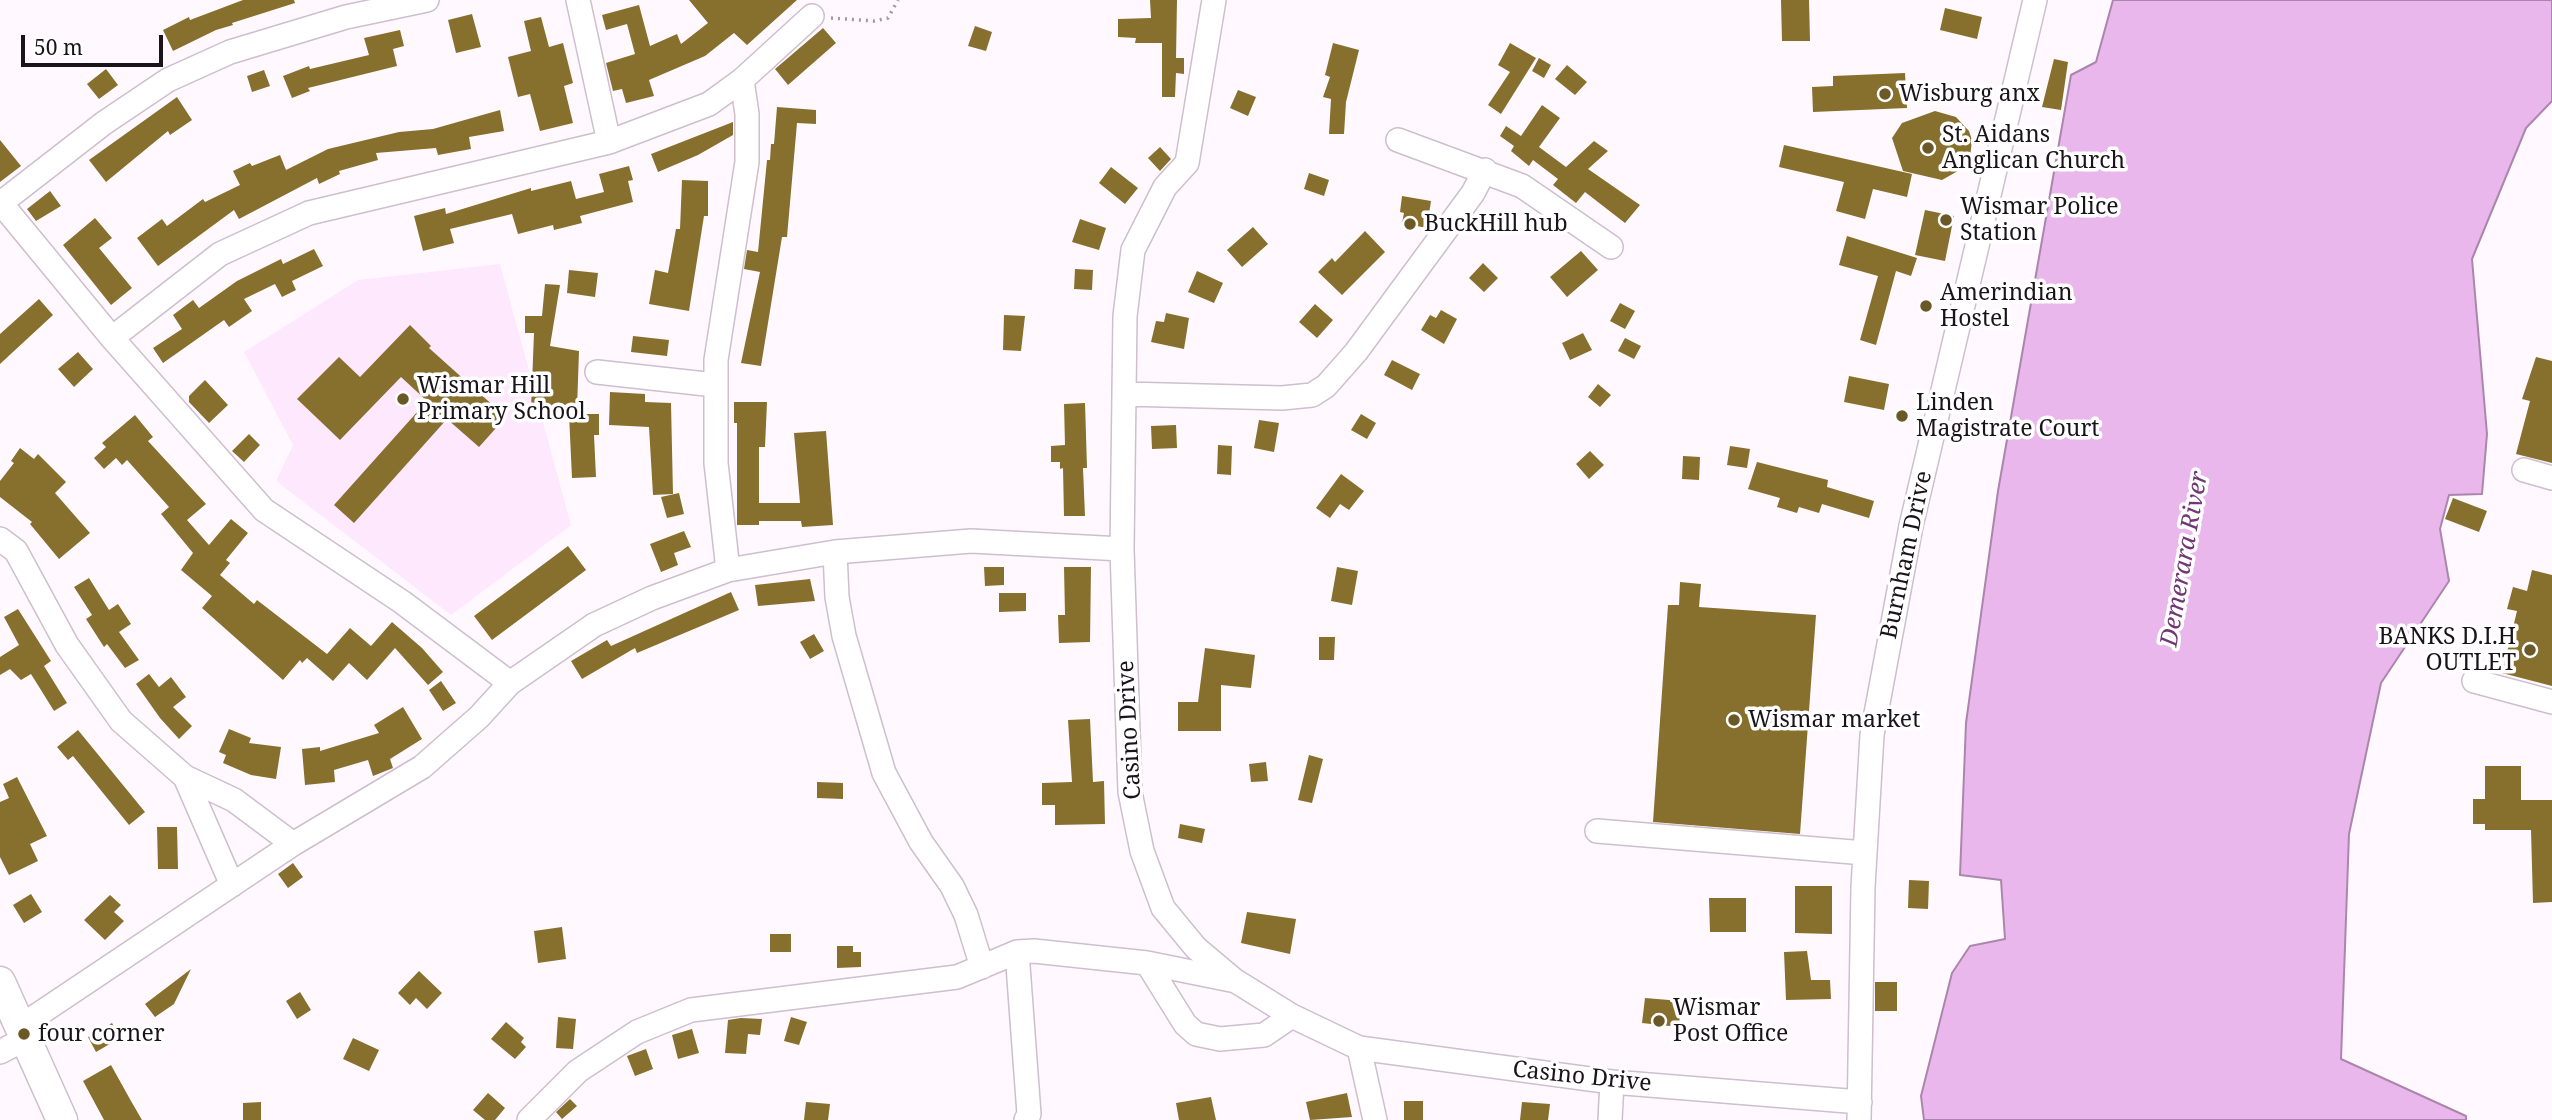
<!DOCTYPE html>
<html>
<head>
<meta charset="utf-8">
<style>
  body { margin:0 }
  #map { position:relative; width:2552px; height:1120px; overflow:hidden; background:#fff9ff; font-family:"Noto Serif",serif }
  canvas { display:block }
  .scale { position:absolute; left:21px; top:35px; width:142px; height:32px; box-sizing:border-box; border:4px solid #1a141a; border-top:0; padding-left:9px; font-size:21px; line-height:24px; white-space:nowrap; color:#1a141a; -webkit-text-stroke:5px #fff; paint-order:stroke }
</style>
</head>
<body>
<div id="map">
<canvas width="2552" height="1120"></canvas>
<div class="scale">50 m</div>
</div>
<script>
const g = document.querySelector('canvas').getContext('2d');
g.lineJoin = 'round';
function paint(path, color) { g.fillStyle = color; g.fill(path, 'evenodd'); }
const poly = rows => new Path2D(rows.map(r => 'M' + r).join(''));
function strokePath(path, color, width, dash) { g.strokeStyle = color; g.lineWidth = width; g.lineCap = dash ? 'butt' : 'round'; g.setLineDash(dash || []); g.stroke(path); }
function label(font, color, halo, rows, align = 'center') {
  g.font = font + ' "Noto Serif",serif'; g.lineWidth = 7; g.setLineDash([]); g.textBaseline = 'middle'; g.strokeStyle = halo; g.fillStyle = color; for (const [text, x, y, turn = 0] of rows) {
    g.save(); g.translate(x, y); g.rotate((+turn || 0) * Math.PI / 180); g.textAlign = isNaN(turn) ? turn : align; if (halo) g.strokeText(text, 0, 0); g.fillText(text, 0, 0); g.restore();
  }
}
paint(poly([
  [500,264,571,525,451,615,276,481,293,445,244,352,358,280]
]), '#fee8fe');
const water = poly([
  [2113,0,2552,0,2552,101,2526,128,2472,259,2487,434,2482,494,2449,495,2440,529,2449,581,2381,683,2349,834,2341,1059,2466,1116,2466,1120,1924,1120,1921,1096,1952,973,1970,946,2005,939,2001,880,1960,875,1966,723,1998,491,2071,75,2096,62,2113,0]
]);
paint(water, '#e9b7eb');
strokePath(water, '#ab86ac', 2);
paint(poly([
  [243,0,294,0,295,3,232,23,233,25,216,30,173,51,163,30,189,17,190,20],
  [689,0,797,0,747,45,734,33,705,56,649,80,654,96,626,103,622,89,613,91,606,63,635,54,627,24,606,30,602,15,639,5,650,46,677,34,681,44,708,23],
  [1150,0,1177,0,1176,58,1184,58,1184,74,1176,73,1175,97,1162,97,1162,43,1135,43,1136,38,1118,37,1118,19,1151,18],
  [1781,0,1809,0,1810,41,1782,41],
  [1945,8,1982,17,1977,39,1940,30],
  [472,14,481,47,456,53,448,20],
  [541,17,549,47,563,43,573,83,564,86,573,123,540,131,530,94,518,97,508,57,531,51,524,21],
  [975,26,992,32,986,51,968,46],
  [823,28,836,43,788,85,775,69],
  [400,30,404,46,393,49,397,66,308,88,310,91,292,98,283,76,309,66,310,69,369,55,364,38],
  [1333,43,1359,50,1346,102,1344,134,1329,134,1331,99,1323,97,1330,77,1325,75],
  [1510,43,1536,58,1501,114,1488,105,1510,72,1498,65],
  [1539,58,1551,65,1544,78,1532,71],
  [2054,59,2068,62,2061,110,2042,107],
  [1567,65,1587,82,1575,95,1555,79],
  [106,69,118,85,99,99,87,84],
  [264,70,270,86,252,92,247,76],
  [1905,73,1907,108,1813,112,1812,87,1833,86,1833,76],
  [1238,90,1256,97,1248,116,1230,108],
  [177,97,192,120,170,135,168,131,106,182,89,160],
  [1542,105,1560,118,1539,147,1566,167,1594,141,1608,151,1588,169,1640,205,1625,223,1585,192,1576,203,1553,185,1558,179,1533,160,1529,166,1511,151,1514,146,1500,136,1506,126,1521,136],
  [777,107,816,110,816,124,797,123,787,237,782,237,761,366,741,363,760,272,744,269,747,250,758,252,767,160,770,160,771,144,774,144],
  [500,110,504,131,469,137,471,149,438,155,436,148,376,153,378,160,339,171,340,174,319,184,317,178,239,219,234,210,158,266,137,238,162,219,167,226,203,199,205,202,240,185,233,171,250,163,252,166,280,155,286,170,328,149,399,132,433,129],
  [1935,111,1956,117,1969,131,1972,140,1970,158,1965,167,1942,180,1903,171,1892,138,1902,123],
  [733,122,733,135,698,155,658,172,651,154],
  [0,140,21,166,0,182],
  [1784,145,1912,174,1907,197,1873,189,1865,219,1836,211,1844,182,1779,167],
  [1160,147,1171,159,1160,171,1148,158],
  [629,166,633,180,628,181,633,202,580,216,582,223,554,230,553,225,518,234,512,214,450,229,454,243,423,251,414,216,445,208,446,214,531,188,531,191,571,181,576,199,604,192,599,174],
  [1111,167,1138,188,1125,204,1099,183],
  [1309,173,1329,180,1324,196,1304,189],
  [682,180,708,181,708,216,704,216,689,311,649,304,655,270,668,273,676,229,680,229],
  [50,191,61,206,36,221,27,209],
  [1402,196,1431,201,1427,228,1402,223,1404,213,1400,212],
  [1925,210,1954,216,1945,261,1915,255],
  [95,218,112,238,99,248,132,288,111,305,63,245],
  [1080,219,1106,228,1099,250,1072,242],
  [1253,227,1268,244,1242,267,1227,250],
  [1365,231,1385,252,1342,295,1318,272,1332,258,1335,262],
  [1847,236,1917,258,1911,276,1896,271,1876,345,1860,340,1878,276,1839,265],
  [314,249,323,266,292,281,296,290,282,297,275,284,244,299,252,311,229,327,224,320,163,363,153,348,182,329,173,315,193,300,199,308,237,281,281,259,283,264],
  [1581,251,1598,270,1567,297,1550,277],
  [1483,263,1498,278,1484,292,1469,278],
  [1075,269,1093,270,1092,290,1074,289],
  [569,270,598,273,595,297,567,293],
  [1197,271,1223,283,1214,303,1188,292],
  [545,284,560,285,550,346,579,351,577,409,531,409,534,333,525,333,525,316,542,316],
  [39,299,53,315,0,364,0,334],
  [1620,303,1635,311,1625,329,1610,321],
  [1315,304,1333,320,1317,338,1299,322],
  [1441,310,1457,319,1444,344,1421,330,1430,315,1436,318],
  [1166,313,1189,318,1184,349,1151,342,1156,321,1164,322],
  [1004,315,1025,316,1021,351,1003,350],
  [410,325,431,346,429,348,506,417,479,447,447,419,354,523,334,505,427,401,401,377,340,440,297,399,339,357,360,377],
  [1583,333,1592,350,1570,360,1562,343],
  [633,336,669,340,667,356,631,352],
  [1625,338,1641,346,1634,359,1618,351],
  [78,352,93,369,74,387,58,369],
  [2536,357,2552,361,2552,463,2516,454,2530,401,2522,399],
  [1392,360,1420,374,1412,390,1384,375],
  [1849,376,1889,384,1884,410,1844,402],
  [205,380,228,405,209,423,189,402,189,396],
  [1598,384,1611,395,1600,407,1588,397],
  [610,392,645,394,645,402,671,403,673,494,653,495,649,427,609,425],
  [734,402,767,402,765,447,759,447,759,503,800,503,794,433,826,431,833,525,802,527,801,521,759,521,759,525,737,525,737,423,734,423],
  [1085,403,1087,468,1083,468,1085,516,1064,516,1063,468,1060,469,1060,462,1051,462,1051,446,1065,445,1064,404],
  [569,414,599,414,599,435,594,435,596,477,572,478],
  [1361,414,1376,423,1367,439,1351,430],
  [135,415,153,437,148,441,206,504,187,520,209,545,231,519,248,533,226,560,230,563,220,575,254,604,257,600,327,654,350,628,371,646,392,622,422,648,443,672,428,685,395,648,367,680,349,663,333,681,307,658,302,663,300,660,283,680,202,608,212,596,181,570,193,553,161,514,169,507,127,460,122,465,116,458,104,469,94,458,106,447,102,443],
  [1259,420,1279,423,1274,452,1254,448],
  [1176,425,1177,448,1152,449,1151,426],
  [249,434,260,445,244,462,232,451],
  [1218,445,1232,446,1231,475,1217,474],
  [1730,446,1750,449,1747,468,1727,465],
  [20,448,34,459,38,454,66,482,55,493,90,533,59,559,30,524,32,522,0,497,0,481,14,463,11,461],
  [1590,451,1604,465,1589,479,1576,464],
  [1683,456,1700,457,1699,480,1682,479],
  [1757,462,1828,480,1827,487,1874,501,1869,518,1822,504,1819,513,1799,507,1797,513,1777,507,1780,498,1748,489],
  [1341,474,1364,491,1349,510,1340,504,1330,518,1316,508],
  [679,493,684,514,667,518,661,497],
  [2453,498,2487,511,2479,532,2445,519],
  [684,531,691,547,674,553,678,565,661,572,650,544],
  [568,546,586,570,492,640,474,616],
  [984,567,1004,567,1004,585,985,586],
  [1064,567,1091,567,1090,642,1059,643,1058,615,1065,615],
  [1337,567,1358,571,1352,605,1331,601],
  [2532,570,2552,575,2552,686,2502,673,2517,611,2507,609,2513,587,2527,591],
  [89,578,109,610,118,604,131,624,119,632,139,660,125,668,107,644,104,647,86,619,92,615,74,587],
  [810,579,815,601,758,606,755,585],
  [1680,582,1701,584,1699,607,1816,615,1800,834,1653,822,1668,605,1679,605],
  [731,592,739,610,637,653,635,648,582,679,571,661,607,640,611,646],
  [999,593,1026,593,1026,611,999,612],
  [18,609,51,661,44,666,67,703,54,711,31,674,21,680,10,669,0,675,0,657,19,645,4,617],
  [814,634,824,651,810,659,800,642],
  [1319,637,1335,637,1334,660,1319,660],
  [1205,648,1255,655,1251,688,1221,685,1221,731,1178,731,1178,702,1198,702],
  [149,674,159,687,171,677,186,697,173,707,192,726,179,739,160,718,136,684],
  [441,681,456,703,443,711,429,690],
  [403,707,422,739,390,759,393,768,373,776,368,760,334,770,335,782,305,785,302,749,320,747,320,751,379,733,374,725],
  [1090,719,1093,782,1104,781,1105,824,1055,825,1055,805,1042,805,1042,783,1072,782,1068,720],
  [229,729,251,738,249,743,281,747,276,779,251,775,223,763,226,755,219,752],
  [78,730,145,812,129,825,73,756,68,760,57,747],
  [1309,755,1323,759,1312,803,1298,800],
  [1266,762,1268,781,1251,782,1249,764],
  [2485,766,2521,766,2521,800,2552,800,2552,902,2533,903,2531,830,2485,830,2485,824,2473,824,2473,799,2485,799],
  [17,777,47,836,30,844,38,861,9,875,0,857,0,802,9,798,3,784],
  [817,782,843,783,843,799,817,798],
  [1180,824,1205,829,1202,843,1178,838],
  [157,827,177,827,178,869,158,869],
  [293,863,303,877,288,888,278,874],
  [1909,880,1929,881,1928,909,1908,908],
  [1795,886,1832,886,1832,934,1795,933],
  [31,894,42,912,24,923,13,905],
  [110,895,121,905,114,912,124,921,105,940,84,920],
  [1709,898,1746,898,1746,932,1710,932],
  [1247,912,1296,919,1290,954,1241,943],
  [562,927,566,959,538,963,534,931],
  [770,934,791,934,791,952,770,952],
  [837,946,853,946,853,952,861,952,861,967,837,968],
  [1807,951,1811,980,1830,980,1831,999,1786,1000,1784,952],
  [191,969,174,1004,155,1017,145,1004],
  [419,971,442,993,427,1009,416,998,410,1005,398,993],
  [1875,982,1897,982,1897,1011,1875,1011],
  [300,992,311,1010,297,1019,286,1001],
  [1645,998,1681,1001,1679,1027,1642,1023],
  [558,1017,576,1019,573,1049,556,1048],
  [791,1017,807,1022,799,1045,784,1041],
  [741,1018,762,1019,760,1035,748,1034,746,1054,725,1053,728,1020],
  [506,1022,524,1038,521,1042,526,1047,515,1059,491,1039],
  [112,1023,120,1038,96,1052,88,1037],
  [692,1029,699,1053,678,1059,672,1035],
  [353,1038,379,1050,369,1071,343,1059],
  [646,1049,653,1069,635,1076,627,1056],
  [111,1065,131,1101,142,1120,104,1120,83,1081],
  [488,1093,505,1108,495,1120,485,1120,473,1110],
  [1347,1093,1352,1117,1310,1120,1306,1102],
  [1211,1097,1216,1120,1179,1120,1176,1103],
  [570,1099,577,1106,562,1119,556,1112],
  [1404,1101,1423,1101,1423,1120,1404,1120],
  [261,1102,261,1120,243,1120,243,1103],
  [806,1102,830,1104,828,1120,804,1120],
  [1522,1102,1550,1104,1548,1120,1520,1120]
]), '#87702d');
const minor = poly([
  [578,0,609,142],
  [1214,0,1187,163,1165,187,1133,250,1125,316,1122,549,1130,792,1142,851,1163,908,1196,948,1234,980,1292,1016,1359,1048,1612,1082,1860,1102],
  [1398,140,1522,186,1611,247],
  [0,202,112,338,264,510,402,602,510,683],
  [1,203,104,123,168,80,230,52,346,17,427,0],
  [112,338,220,254,309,213,609,142,709,104,742,80,812,16],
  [597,372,715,385],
  [1125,394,1282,398,1312,395,1326,386,1356,352,1473,193,1485,170],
  [2524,470,2552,478],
  [0,539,16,551,67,645,121,721,185,777,234,800,293,844],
  [835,552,837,597,844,636,884,773,921,842,952,886,966,915,982,967],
  [728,570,716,463,716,360,747,162,747,114,742,80],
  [2474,681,2552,702],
  [185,777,232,885],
  [1597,831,1865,853],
  [1017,952,1029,1114,1026,1120],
  [1147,963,1185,1024,1196,1034,1220,1039,1264,1035,1292,1016],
  [21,1026,293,844,422,767,479,717,510,683,594,625,652,598,728,570,835,552,971,541,1122,549],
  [1359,1048,1375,1120],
  [0,1052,27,1038],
  [529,1120,578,1071,637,1032,691,1010,957,977,1017,952,1034,951,1147,963,1231,980],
  [1610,1120,1612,1082],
  [1859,1120,1863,887,1872,735,1911,526,2035,0]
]);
const major = poly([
  [0,982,62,1120]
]);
strokePath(minor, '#cebece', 26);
strokePath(major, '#cebece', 33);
strokePath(poly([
  [831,18,874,21,888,18,898,0]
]), '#a09aa0', 3.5, [2, 5]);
strokePath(minor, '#fff', 23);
strokePath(major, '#fff', 30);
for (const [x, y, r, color] of [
  [1885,94,7,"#6a5826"],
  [1928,148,7,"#6a5826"],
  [1946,220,7,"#6a5826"],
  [1410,224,7,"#6a5826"],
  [1926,306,7,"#6a5826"],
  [403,399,7,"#6a5826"],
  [1902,416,7,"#6a5826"],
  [2530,650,7,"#6a5826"],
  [1734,720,7,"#6a5826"],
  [1659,1021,7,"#6a5826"],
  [24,1034,7,"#6a5826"]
]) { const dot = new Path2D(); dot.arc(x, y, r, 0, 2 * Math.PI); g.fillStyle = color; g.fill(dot); strokePath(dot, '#fff', 2.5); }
label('23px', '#1a141a', '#fff', [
  ["Wisburg anx",1899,94],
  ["St. Aidans",1942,135],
  ["Anglican Church",1942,161],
  ["Wismar Police",1960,207],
  ["Station",1960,233],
  ["BuckHill hub",1424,224],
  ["Amerindian",1940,293],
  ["Hostel",1940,319],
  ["Wismar Hill",417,386],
  ["Primary School",417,412],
  ["Linden",1916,403],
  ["Magistrate Court",1916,429],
  ["BANKS D.I.H",2516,637,"right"],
  ["OUTLET",2516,663,"right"],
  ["Wismar market",1748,720],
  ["Wismar",1673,1008],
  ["Post Office",1673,1034],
  ["four corner",38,1034]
], 'left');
label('23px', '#1a141a', '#fff', [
  ["Burnham Drive",1907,555,-78],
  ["Casino Drive",1130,730,-93],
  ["Casino Drive",1582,1077,6]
]);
label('italic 24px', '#713674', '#fff', [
  ["Demerara River",2185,559,-80]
]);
</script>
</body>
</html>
